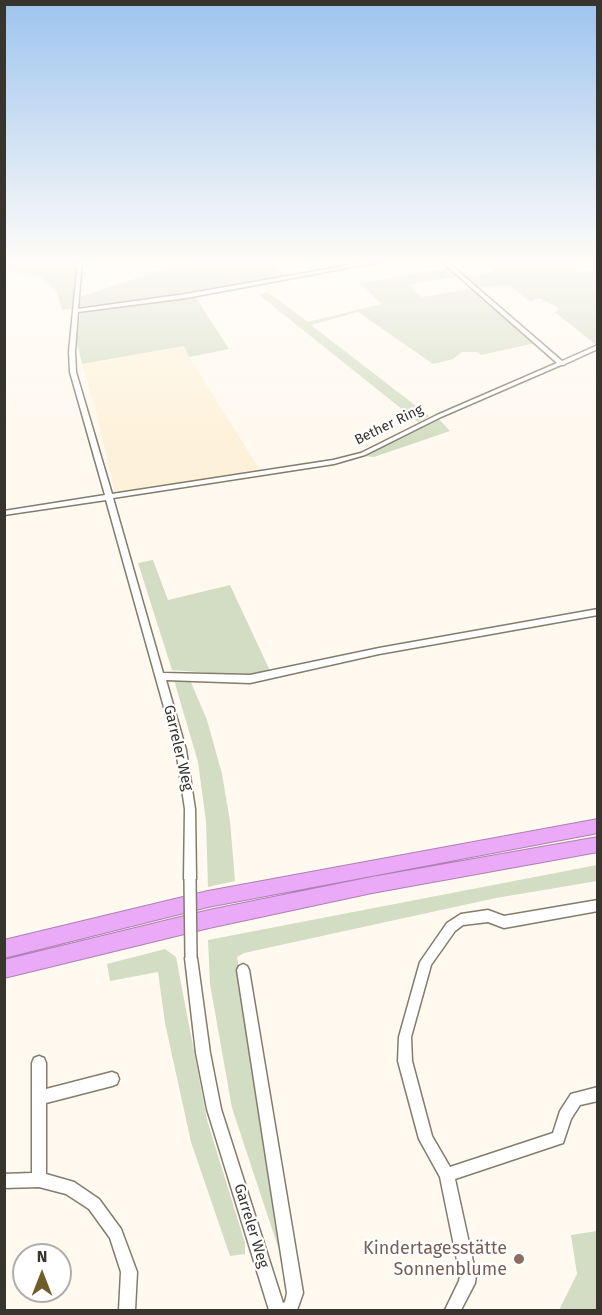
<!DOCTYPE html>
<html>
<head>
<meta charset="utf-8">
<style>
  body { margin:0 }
  #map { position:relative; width:602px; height:1315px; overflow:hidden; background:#fff9ef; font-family:"Fira Sans",sans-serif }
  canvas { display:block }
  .frame { position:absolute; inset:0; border:6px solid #38342e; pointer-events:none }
  .north { position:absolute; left:12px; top:1243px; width:60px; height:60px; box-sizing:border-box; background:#fff; border:2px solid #afaeab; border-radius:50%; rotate:0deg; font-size:16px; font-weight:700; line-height:24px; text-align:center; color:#38342e }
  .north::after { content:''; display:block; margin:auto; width:21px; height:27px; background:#6f5e2c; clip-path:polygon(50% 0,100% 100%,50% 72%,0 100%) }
</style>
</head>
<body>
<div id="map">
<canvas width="602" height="1315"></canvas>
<div class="frame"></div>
<div class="north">N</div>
</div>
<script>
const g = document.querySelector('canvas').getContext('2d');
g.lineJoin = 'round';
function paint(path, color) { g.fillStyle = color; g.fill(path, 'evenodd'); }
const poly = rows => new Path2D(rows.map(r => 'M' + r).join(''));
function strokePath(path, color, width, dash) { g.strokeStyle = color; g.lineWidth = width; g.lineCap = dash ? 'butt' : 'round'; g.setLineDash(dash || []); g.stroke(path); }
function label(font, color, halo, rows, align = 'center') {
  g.font = font + ' "Fira Sans",sans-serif'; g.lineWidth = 4.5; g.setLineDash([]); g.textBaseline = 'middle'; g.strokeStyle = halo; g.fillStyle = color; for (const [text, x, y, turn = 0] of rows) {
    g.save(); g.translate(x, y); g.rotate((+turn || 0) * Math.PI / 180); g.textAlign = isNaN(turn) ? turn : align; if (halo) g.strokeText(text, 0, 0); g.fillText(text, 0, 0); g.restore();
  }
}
paint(poly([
  [185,346,189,357,260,470,115,493,97,415,82,364]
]), '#fef1d9');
paint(poly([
  [5,260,94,260,77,266,73,309,62,310,57,292,41,277,5,270],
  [192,260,290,261,274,264,285,278,79,310,80,297],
  [485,260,571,260,581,264,572,269,585,274,597,268,595,276,598,277,597,346,555,312,559,308,539,298,530,302,509,285,476,288,463,277,495,273,482,261],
  [449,268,458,276,409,285,422,297,473,288,536,343,481,355,477,352,462,352,453,359,433,364,358,312,311,325,429,416,418,422,258,294,268,292,308,322,381,304,360,283],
  [194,295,229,349,189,357,184,346,82,364,77,343,80,312],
  [439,419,450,431,374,457,364,456],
  [153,560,168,600,230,585,271,673,248,676,172,670,138,563],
  [174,680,190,680,207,720,222,774,230,821,235,881,208,887,206,821,198,762],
  [597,865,597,881,496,898,244,953,237,957,283,1250,279,1250,232,1108,210,984,208,940],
  [165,949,176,957,207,1120,245,1243,245,1254,230,1256,191,1142,165,1023,158,972,110,981,107,964],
  [597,1231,597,1310,559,1310,577,1274,571,1235]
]), '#d3ddc3');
const minor = poly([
  [78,260,82,260,78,309,186,294,378,260,390,260,186,298,78,312,75,352,76,372,112,494,333,460,361,453,437,415,557,363,440,260,445,260,562,361,598,345,598,349,565,364,564,365,561,365,441,417,365,455,334,464,113,498,163,673,250,675,379,648,598,609,598,615,379,654,250,683,166,680,186,750,195,809,196,879,194,883,190,884,186,883,184,879,185,809,176,750,106,500,4,515,4,511,105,495,70,372,69,352,78,260],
  [598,900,598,911,504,928,488,922,463,925,455,931,431,965,411,1037,412,1061,432,1136,450,1167,553,1133,560,1111,571,1094,598,1087,598,1101,580,1105,571,1119,563,1143,455,1179,476,1275,475,1283,461,1310,445,1310,459,1281,460,1275,440,1177,419,1139,398,1061,399,1037,420,962,447,923,461,914,488,910,504,916,598,900],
  [191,952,195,954,197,958,210,1053,221,1109,283,1303,285,1302,287,1293,237,970,239,966,243,964,247,966,249,970,303,1293,297,1310,269,1310,207,1109,196,1053,185,958,187,954,191,952],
  [39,1056,44,1058,46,1063,46,1089,112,1072,117,1074,119,1079,117,1084,112,1086,46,1103,46,1174,74,1182,99,1199,121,1229,137,1272,135,1310,119,1310,121,1272,110,1238,89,1209,66,1194,39,1187,4,1188,4,1174,32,1173,32,1063,34,1058,39,1056]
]);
const highway = poly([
  [598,819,598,833,208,907,4,958,4,940,208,891,598,819],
  [598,837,598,852,372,893,209,928,4,978,4,960,209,910,372,877,598,837]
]);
strokePath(minor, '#847c6c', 3);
strokePath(highway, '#ac81b1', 2);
paint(minor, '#fff');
paint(highway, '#eaaaf8');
const minorBridge = poly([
  [190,879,191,958]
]);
strokePath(minorBridge, '#847c6c', 14, []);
strokePath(minorBridge, '#fff', 11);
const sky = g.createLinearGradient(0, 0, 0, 444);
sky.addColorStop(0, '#9dc4ef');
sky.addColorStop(0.59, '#fffcf8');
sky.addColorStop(1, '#fffcf800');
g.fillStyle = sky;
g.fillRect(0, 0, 602, 444);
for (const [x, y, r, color] of [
  [519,1259,6,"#8d6e63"]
]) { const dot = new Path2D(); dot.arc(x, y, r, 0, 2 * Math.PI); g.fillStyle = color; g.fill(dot); strokePath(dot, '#fff', 2); }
label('14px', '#38342e', '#fff', [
  ["Bether Ring",389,425,-26]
]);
label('15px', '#38342e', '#fff', [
  ["Garreler Weg",178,748,77],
  ["Garreler Weg",251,1226,73]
]);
label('18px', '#785e54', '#fff', [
  ["Kindertagesstätte",507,1249],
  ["Sonnenblume",507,1270]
], 'right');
</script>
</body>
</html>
